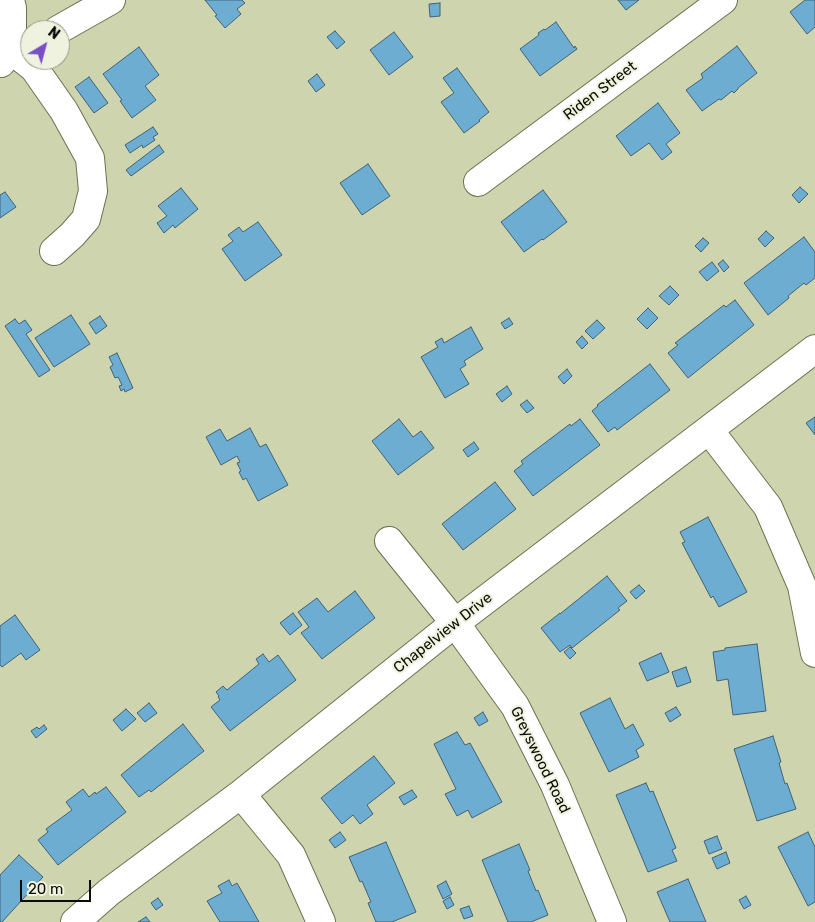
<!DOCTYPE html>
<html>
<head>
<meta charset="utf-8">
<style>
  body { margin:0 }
  #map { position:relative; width:815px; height:922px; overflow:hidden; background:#cdd4ae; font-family:Rubik,sans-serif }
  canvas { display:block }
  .north { position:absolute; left:20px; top:20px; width:50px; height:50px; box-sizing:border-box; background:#eff2df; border:1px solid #949687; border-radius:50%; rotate:37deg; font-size:14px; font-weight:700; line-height:20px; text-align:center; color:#0b0d02 }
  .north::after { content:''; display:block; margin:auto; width:18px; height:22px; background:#794fc8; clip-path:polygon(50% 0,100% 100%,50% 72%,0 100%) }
  .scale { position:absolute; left:20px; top:880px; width:71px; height:22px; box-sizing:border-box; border:2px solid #0b0d02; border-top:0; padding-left:6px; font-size:15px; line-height:18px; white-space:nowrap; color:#0b0d02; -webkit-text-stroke:4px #eff2df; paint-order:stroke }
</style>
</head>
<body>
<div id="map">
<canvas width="815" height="922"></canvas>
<div class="north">N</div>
<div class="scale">20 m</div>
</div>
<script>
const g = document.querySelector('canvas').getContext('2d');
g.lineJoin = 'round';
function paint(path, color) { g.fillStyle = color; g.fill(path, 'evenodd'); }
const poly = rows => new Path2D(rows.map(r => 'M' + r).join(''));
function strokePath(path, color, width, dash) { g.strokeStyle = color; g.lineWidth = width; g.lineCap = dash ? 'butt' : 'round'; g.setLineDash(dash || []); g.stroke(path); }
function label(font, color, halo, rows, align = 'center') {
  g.font = font + ' Rubik,sans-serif'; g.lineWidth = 4; g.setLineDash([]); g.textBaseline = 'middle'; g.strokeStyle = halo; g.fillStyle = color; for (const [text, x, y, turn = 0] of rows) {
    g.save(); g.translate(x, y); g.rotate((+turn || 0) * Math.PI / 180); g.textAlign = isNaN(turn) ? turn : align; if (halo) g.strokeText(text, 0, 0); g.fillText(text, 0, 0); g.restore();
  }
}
const building = poly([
  [205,0,242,0,245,3,237,9,241,14,225,28,215,16,217,15,205,0],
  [618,0,639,0,626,10,618,0],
  [805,0,815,0,815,27,807,34,790,12,805,0],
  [440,3,440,16,430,17,429,4,440,3],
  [556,22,574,48,575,46,577,49,540,76,520,49,539,35,538,33,544,29,545,30,556,22],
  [335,31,345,42,337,49,327,37,335,31],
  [394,32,413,57,389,75,370,50,394,32],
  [737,46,757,73,738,88,738,89,734,93,732,91,721,100,719,99,702,111,686,90,703,78,701,74,737,46],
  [139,47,159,75,145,86,156,100,132,118,120,101,122,100,103,74,139,47],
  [457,68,489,112,479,120,480,121,464,133,441,102,454,93,443,78,457,68],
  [317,74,325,85,316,92,308,81,317,74],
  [89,77,108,103,94,113,75,87,89,77],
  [658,103,680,133,666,144,672,152,662,160,649,143,631,156,616,136,658,103],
  [153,127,158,134,153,137,155,140,143,148,142,145,130,153,125,145,153,127],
  [159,145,164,152,131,176,126,170,159,145],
  [368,164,390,196,362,215,340,183,368,164],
  [800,187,808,194,799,203,792,195,800,187],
  [181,188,198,209,175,228,173,225,164,233,157,223,167,216,158,206,181,188],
  [543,190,567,222,543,240,542,239,524,252,501,222,543,190],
  [5,192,16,207,0,218,0,195,5,192],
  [258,222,282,255,245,281,222,249,233,241,228,235,239,227,243,232,258,222],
  [766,231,774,238,765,247,758,239,766,231],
  [804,237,815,252,815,278,806,285,804,283,788,296,789,298,768,315,744,283,804,237],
  [703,238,709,243,701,252,695,246,703,238],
  [723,260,729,267,724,272,718,264,723,260],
  [712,262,719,271,707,281,699,272,712,262],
  [670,286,679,295,669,305,659,296,670,286],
  [735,300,754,325,688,378,668,353,678,345,675,343,724,305,726,307,735,300],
  [648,308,658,318,647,329,637,319,648,308],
  [71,315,90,344,54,367,35,338,71,315],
  [100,316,107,326,96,334,89,323,100,316],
  [509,318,513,324,505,329,501,323,509,318],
  [15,319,19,324,25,320,32,330,26,334,50,370,39,377,5,326,15,319],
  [597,320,605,328,593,339,585,331,597,320],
  [471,327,483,349,464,361,466,365,460,369,469,384,445,398,421,357,438,347,435,342,442,338,444,343,471,327],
  [582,336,588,343,582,349,576,342,582,336],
  [117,353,133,388,125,392,124,389,121,391,119,386,122,385,118,377,115,378,110,367,113,365,109,357,117,353],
  [650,364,670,390,617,430,615,427,608,432,592,411,598,406,597,405,650,364],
  [567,369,572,376,564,384,558,377,567,369],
  [507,386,512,394,502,402,496,394,507,386],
  [527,400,534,408,527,413,520,405,527,400],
  [815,417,815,435,806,423,815,417],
  [399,419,413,437,421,431,434,448,398,475,372,441,399,419],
  [580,419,600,445,533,496,514,471,523,464,521,461,570,424,571,426,580,419],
  [250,428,260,447,266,444,288,485,258,501,246,478,243,480,239,472,241,471,237,463,240,462,237,456,221,465,206,437,220,429,227,441,250,428],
  [474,442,479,449,468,457,463,450,474,442],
  [495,482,516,509,463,550,442,524,495,482],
  [708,517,747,592,719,607,713,596,711,598,682,543,685,542,680,532,708,517],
  [607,576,627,601,618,608,620,610,572,648,570,645,560,652,541,628,560,613,560,614,607,576],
  [639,585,645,591,636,599,630,592,639,585],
  [355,591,375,618,322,659,301,633,309,627,298,612,317,598,328,612,355,591],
  [293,613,302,625,290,635,280,623,293,613],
  [15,615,40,650,26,660,21,653,2,667,0,665,0,626,15,615],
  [757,644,766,711,733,715,728,679,717,681,713,652,725,650,725,648,757,644],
  [570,647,576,653,570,659,564,652,570,647],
  [661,653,669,672,647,681,639,663,661,653],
  [263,654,269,662,278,655,296,680,230,731,211,707,220,700,218,697,219,696,216,692,223,686,227,690,259,664,256,659,263,654],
  [686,667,691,682,677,687,672,672,686,667],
  [610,698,625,729,633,724,644,745,636,750,639,757,609,772,580,713,610,698],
  [149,703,157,713,145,722,137,713,149,703],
  [676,707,681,715,670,722,665,713,676,707],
  [126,709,136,719,122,731,113,720,126,709],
  [483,712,488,721,479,726,474,718,483,712],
  [183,724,204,751,151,792,149,790,139,797,121,775,183,724],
  [44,725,47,729,36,738,31,731,37,727,39,729,44,725],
  [457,732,465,745,470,743,502,802,472,818,468,810,457,816,445,794,456,789,434,744,457,732],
  [773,736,781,762,779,763,785,784,787,783,796,809,757,821,734,749,773,736],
  [374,756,395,783,367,805,373,814,360,824,353,815,342,824,321,798,374,756],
  [646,783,650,792,653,791,676,848,672,850,677,861,648,872,616,795,646,783],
  [106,787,126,812,58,865,38,840,48,832,46,829,72,810,66,802,83,789,89,797,95,792,96,794,106,787],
  [412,790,417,797,404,805,399,797,412,790],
  [340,832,346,840,335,848,329,840,340,832],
  [808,832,815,847,815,902,808,906,778,847,808,832],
  [717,836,722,849,709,854,704,841,717,836],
  [386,842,416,912,392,922,376,922,368,903,371,902,362,881,360,882,349,857,386,842],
  [519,844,530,870,528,871,536,891,538,890,548,915,531,922,508,922,482,860,519,844],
  [726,852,730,863,717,869,712,858,726,852],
  [19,855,43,877,2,922,0,922,0,875,19,855],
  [688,879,706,922,670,922,657,892,688,879],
  [229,880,232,886,237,883,259,922,220,922,207,901,222,893,218,886,229,880],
  [446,881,452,894,443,899,437,886,446,881],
  [746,896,751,905,744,909,739,900,746,896],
  [450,897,454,905,447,909,443,901,450,897],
  [158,898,163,905,156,910,151,903,158,898],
  [469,906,473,916,464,919,460,909,469,906],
  [146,917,150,922,138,922,146,917]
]);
paint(building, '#6eadd2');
strokePath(building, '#406276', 1);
const minor = poly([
  [58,30,111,0],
  [10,49,34,68,64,111,90,158,93,191,86,219,72,235,54,251],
  [1,63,10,49,12,28,12,8,10,0],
  [478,182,723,0],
  [709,430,768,507,802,586,815,653],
  [389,541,455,623,515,706,555,785,612,922],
  [241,794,291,855,321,922],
  [75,922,109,892,241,794,455,623,815,349]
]);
strokePath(minor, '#6c7250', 30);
strokePath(minor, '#fff', 28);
label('15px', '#0b0d02', '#eff2df', [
  ["Riden Street",600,91,-37],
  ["Chapelview Drive",443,633,-38],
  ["Greyswood Road",540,760,64]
]);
</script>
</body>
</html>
